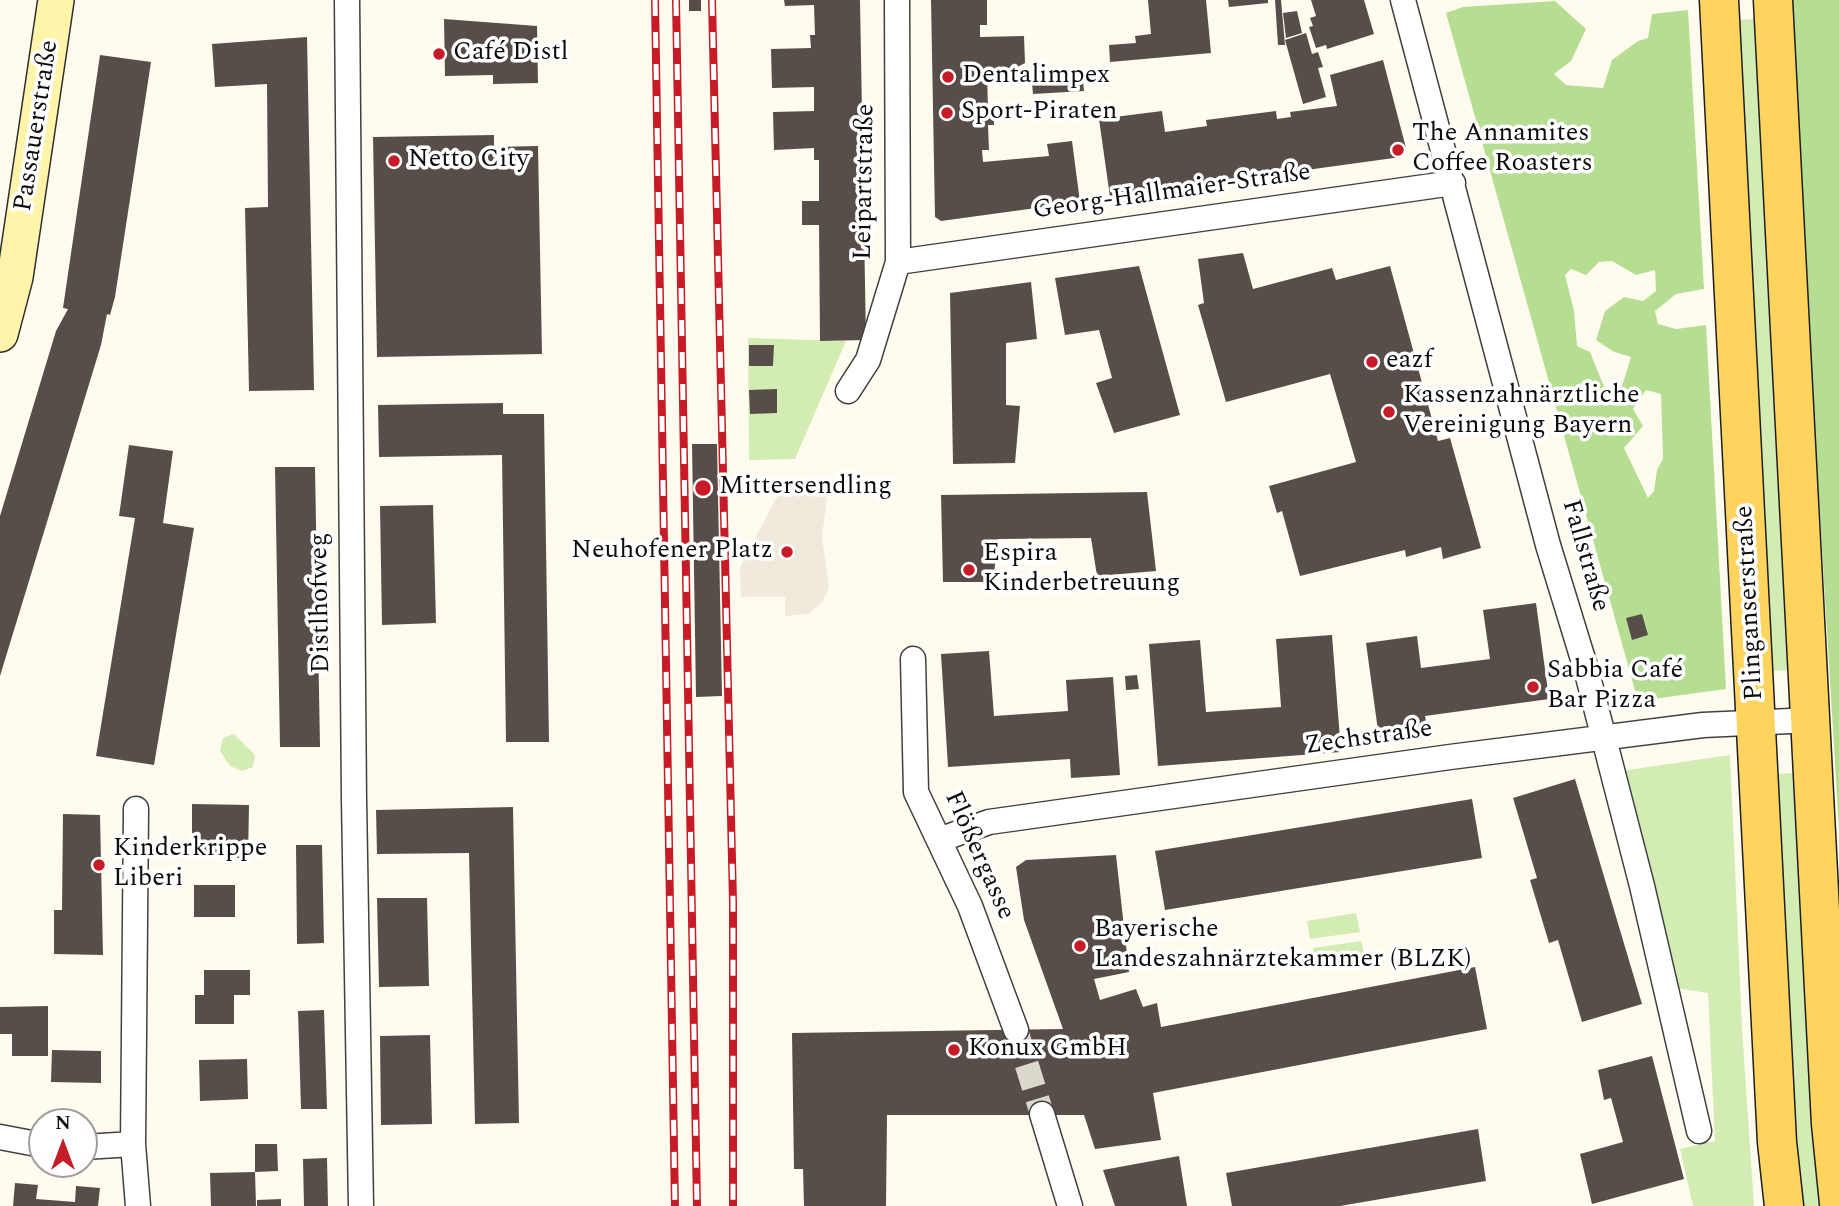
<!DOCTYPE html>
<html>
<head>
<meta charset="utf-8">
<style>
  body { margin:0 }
  #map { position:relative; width:1839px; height:1206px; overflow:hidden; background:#fffbee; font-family:Spectral,serif }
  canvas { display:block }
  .north { position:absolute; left:28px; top:1108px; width:70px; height:70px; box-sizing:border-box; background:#fff; border:2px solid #9e9e9e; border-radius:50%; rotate:0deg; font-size:19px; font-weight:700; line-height:28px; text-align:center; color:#0d0d0d }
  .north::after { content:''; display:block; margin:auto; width:24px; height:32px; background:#c71b27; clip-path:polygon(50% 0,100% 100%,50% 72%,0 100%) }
</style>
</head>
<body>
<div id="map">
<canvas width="1839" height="1206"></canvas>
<div class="north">N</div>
</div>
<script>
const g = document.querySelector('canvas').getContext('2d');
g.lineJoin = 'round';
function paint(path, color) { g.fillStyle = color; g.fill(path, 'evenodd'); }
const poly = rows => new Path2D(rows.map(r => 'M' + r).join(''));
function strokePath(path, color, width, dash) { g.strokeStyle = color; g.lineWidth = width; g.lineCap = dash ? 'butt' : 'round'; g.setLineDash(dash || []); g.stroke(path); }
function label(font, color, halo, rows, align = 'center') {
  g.font = font + ' Spectral,serif'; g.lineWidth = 7; g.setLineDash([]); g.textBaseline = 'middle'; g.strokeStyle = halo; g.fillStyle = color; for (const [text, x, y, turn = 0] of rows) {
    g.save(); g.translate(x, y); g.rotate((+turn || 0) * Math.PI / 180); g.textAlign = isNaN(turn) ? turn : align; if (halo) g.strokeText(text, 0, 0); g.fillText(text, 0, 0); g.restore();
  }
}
paint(poly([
  [1759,19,1794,670,1766,671,1732,20],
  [748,338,846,341,795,459,749,460],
  [234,734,255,755,253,767,242,771,230,766,220,751,223,738],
  [1730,755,1742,1028,1754,1206,1693,1206,1680,1149,1715,1141,1708,993,1676,988,1621,771],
  [1799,773,1825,1206,1799,1206,1772,774],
  [1356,913,1360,932,1310,939,1307,921],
  [1361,941,1366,961,1317,970,1313,948]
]), '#d3ecb4');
paint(poly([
  [1790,0,1839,0,1839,829,1794,85],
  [1555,1,1586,29,1571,61,1554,74,1566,85,1603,88,1612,60,1638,41,1648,38,1652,14,1688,10,1704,289,1676,294,1655,311,1658,324,1676,329,1706,325,1726,689,1638,701,1446,13,1463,7],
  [1612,261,1636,275,1655,270,1656,291,1643,301,1624,297,1605,311,1596,340,1614,352,1631,357,1617,403,1611,404,1590,352,1577,346,1574,311,1565,275,1571,269,1586,275,1599,262],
  [1646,390,1661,394,1663,459,1657,470,1654,491,1648,498,1624,448,1643,426,1633,409]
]), '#b6de92');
paint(poly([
  [811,485,823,489,827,498,822,537,829,588,822,602,809,614,785,616,785,597,741,597,740,567,779,493]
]), '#f0eadc');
paint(poly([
  [689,0,701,0,701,11,689,11],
  [784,0,860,0,866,340,820,341,819,225,802,225,802,201,819,201,819,160,814,160,814,148,774,150,773,112,814,111,814,87,772,88,771,49,811,48,810,35,815,35,814,5,785,6],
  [931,0,987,0,987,25,980,25,980,37,1024,36,1025,63,1008,72,987,72,988,110,994,110,994,125,988,125,989,150,982,150,983,162,1049,156,1047,144,1072,141,1080,202,941,221,935,217],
  [1148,0,1206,0,1211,53,1110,62,1109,45,1136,43,1135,36,1151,34],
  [1228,0,1268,0,1268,3,1229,7],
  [1275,0,1281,0,1285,45,1278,45],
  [1311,0,1364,0,1374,34,1327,49,1326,45,1316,48,1309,27,1313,26,1310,18,1316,16],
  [1297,11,1302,33,1286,38,1283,13],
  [444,19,537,26,538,83,493,84,493,75,445,76],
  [1306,33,1312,54,1318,52,1323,67,1318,68,1326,97,1303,104,1285,40],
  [307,37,314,390,249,391,245,208,268,207,267,84,215,87,212,44],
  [100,55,151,62,115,297,110,315,107,314,101,345,0,676,0,516,56,331,68,309,63,308],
  [1383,60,1406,148,1401,157,1110,197,1099,119,1162,111,1165,132,1207,126,1206,120,1276,111,1277,119,1291,117,1290,112,1337,106,1330,75],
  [1082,70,1084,91,1033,94,1031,73],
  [494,135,494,147,538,146,542,354,377,357,373,137],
  [1243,253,1253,289,1332,268,1336,280,1390,266,1438,441,1450,438,1481,548,1443,559,1441,547,1406,557,1405,550,1300,576,1282,511,1277,513,1269,486,1356,462,1330,374,1226,402,1198,305,1204,303,1198,259],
  [1139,266,1180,415,1114,433,1096,383,1112,378,1099,330,1065,335,1055,278],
  [1031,282,1037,339,1006,343,1006,405,1020,406,1015,463,953,464,950,293],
  [749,345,774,345,773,366,749,366],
  [777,389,777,413,750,414,749,390],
  [503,403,503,414,544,414,549,742,506,742,502,455,379,457,378,405],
  [692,444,717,444,722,696,696,697],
  [129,445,173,451,163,523,194,528,154,765,96,756,135,518,119,516],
  [275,467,315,467,320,747,280,747],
  [742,474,751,474,752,487,742,488],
  [1147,492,1156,571,1097,576,1091,538,998,539,993,582,943,582,941,495],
  [433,505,436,623,382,625,380,506],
  [1536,603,1549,699,1425,716,1428,732,1379,738,1366,643,1417,636,1421,668,1490,659,1483,610],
  [1642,614,1648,635,1632,640,1626,618],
  [1332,635,1341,752,1158,766,1149,644,1200,640,1206,712,1281,707,1276,639],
  [989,651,994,716,1068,711,1066,680,1113,677,1120,775,1071,778,1070,759,948,767,941,654],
  [1137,675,1139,689,1126,690,1125,676],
  [1575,779,1642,1004,1582,1022,1558,940,1549,943,1530,880,1537,878,1513,798],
  [1472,799,1482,858,1165,910,1155,851],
  [192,804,249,805,248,858,192,857],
  [513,807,519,1123,475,1124,469,853,377,854,376,810],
  [63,814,100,815,103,955,54,954,54,910,62,910],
  [296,845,322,845,324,943,297,944],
  [1116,855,1129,972,1094,979,1100,1000,1136,989,1143,1007,1157,1003,1161,1027,1475,967,1487,1029,1153,1093,1161,1140,1095,1149,1084,1115,887,1115,886,1206,804,1206,803,1169,794,1169,792,1033,1063,1029,1024,920,1016,867,1026,860],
  [194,885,235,885,235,917,194,917],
  [377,898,427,898,429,986,379,987],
  [204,970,250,970,250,995,234,995,234,1024,195,1024,195,995,204,995],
  [48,1006,48,1056,12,1056,12,1034,0,1034,0,1007],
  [324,1010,327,1109,301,1109,298,1011],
  [430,1035,432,1124,381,1125,380,1036],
  [52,1050,101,1051,101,1083,51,1082],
  [1652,1056,1684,1179,1592,1204,1580,1154,1623,1142,1611,1098,1604,1100,1598,1070],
  [247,1059,248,1099,200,1101,199,1060],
  [1478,1129,1486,1181,1340,1206,1232,1206,1226,1173],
  [255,1144,277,1144,278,1171,255,1172],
  [1179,1156,1187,1206,1115,1206,1103,1170],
  [327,1158,328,1206,304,1206,303,1159],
  [255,1172,256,1206,211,1206,210,1173],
  [15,1183,38,1185,36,1199,75,1202,76,1186,100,1188,98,1206,13,1206],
  [281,1199,281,1206,257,1206,257,1200]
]), '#574e49');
strokePath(poly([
  [1016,1030,1042,1114]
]), '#dbd7cc', 24, [24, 12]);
const street = poly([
  [347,0,354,799,361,1206],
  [1403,0,1548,545,1586,669,1642,886,1699,1131],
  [898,262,1453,183],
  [848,391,868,360,898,262,897,0],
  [913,659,916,792,970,906,1016,1030],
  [136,809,133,1144,138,1206],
  [939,840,989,822,1450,757,1703,725,1812,720],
  [1042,1114,1070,1206],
  [0,1137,42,1145],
  [84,1147,133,1144]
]);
const secondary = poly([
  [0,334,15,277,56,0]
]);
const primary = poly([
  [1719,0,1777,1142,1784,1206],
  [1773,0,1831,1124,1839,1203]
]);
strokePath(street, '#404040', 27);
strokePath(secondary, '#2f2f2f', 38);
strokePath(primary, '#1e1e1e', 41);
strokePath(street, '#fff', 24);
strokePath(secondary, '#fff4a9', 35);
strokePath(primary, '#ffd45e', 38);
const rail = poly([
  [655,0,675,1206],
  [676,0,697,1206],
  [712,0,733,902,733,1206]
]);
strokePath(rail, '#c71b27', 8);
strokePath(rail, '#fff', 5, [16]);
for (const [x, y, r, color] of [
  [439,54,7,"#c71b27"],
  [948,77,7,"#c71b27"],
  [947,113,7,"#c71b27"],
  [1398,150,7,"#c71b27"],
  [394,161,7,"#c71b27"],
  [1372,362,7,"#c71b27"],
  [1389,412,7,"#c71b27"],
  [703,488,9,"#c71b27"],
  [787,552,7,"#c71b27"],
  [969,570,7,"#c71b27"],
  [1533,687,7,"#c71b27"],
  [99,865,7,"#c71b27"],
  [1080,946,7,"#c71b27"],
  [954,1050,7,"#c71b27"]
]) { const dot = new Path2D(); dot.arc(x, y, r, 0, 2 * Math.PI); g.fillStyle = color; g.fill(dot); strokePath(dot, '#fff', 2.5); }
label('26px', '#0d0d0d', '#fff', [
  ["Café Distl",453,54],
  ["Dentalimpex",962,77],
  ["Sport-Piraten",961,113],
  ["The Annamites",1412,135],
  ["Coffee Roasters",1412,165],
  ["Netto City",408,161],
  ["eazf",1386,362],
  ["Kassenzahnärztliche",1403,397],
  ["Vereinigung Bayern",1403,427],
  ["Mittersendling",719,488],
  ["Neuhofener Platz",773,552,"right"],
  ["Espira",983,555],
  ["Kinderbetreuung",983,585],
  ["Sabbia Café",1547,672],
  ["Bar Pizza",1547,702],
  ["Kinderkrippe",113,850],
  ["Liberi",113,880],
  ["Bayerische",1094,931],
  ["Landeszahnärztekammer (BLZK)",1094,961],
  ["Konux GmbH",968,1050]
], 'left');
label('26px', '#0d0d0d', '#fff', [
  ["Passauerstraße",38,126,-81],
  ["Leipartstraße",866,182,-89],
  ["Georg-Hallmaier-Straße",1172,193,-8],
  ["Fallstraße",1584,556,74],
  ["Distlhofweg",322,603,-91],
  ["Plinganserstraße",1751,603,-93],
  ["Zechstraße",1369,739,-8],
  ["Flößergasse",978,856,66]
]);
</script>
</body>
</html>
